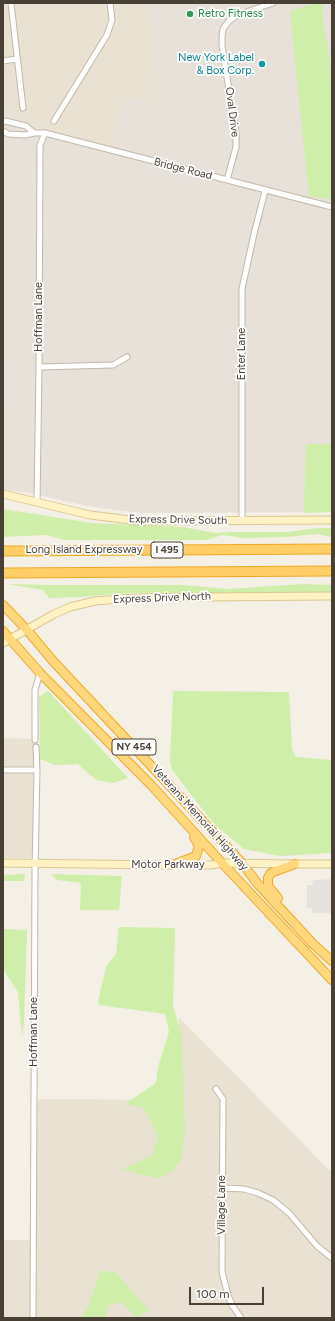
<!DOCTYPE html>
<html>
<head>
<meta charset="utf-8">
<style>
  body { margin:0 }
  #map { position:relative; width:335px; height:1321px; overflow:hidden; background:#f5f0e5; font-family:Figtree,sans-serif }
  canvas { display:block }
  .frame { position:absolute; inset:0; border:4px solid #484034; pointer-events:none }
  .scale { position:absolute; left:189px; top:1287px; width:75px; height:18px; box-sizing:border-box; border:2px solid #484034; border-top:0; padding-left:5px; font-size:12px; line-height:14px; white-space:nowrap; color:#484034; -webkit-text-stroke:3px #fff; paint-order:stroke }
</style>
</head>
<body>
<div id="map">
<canvas width="335" height="1321"></canvas>
<div class="frame"></div>
<div class="scale">100 m</div>
</div>
<script>
const g = document.querySelector('canvas').getContext('2d');
g.lineJoin = 'round';
function paint(path, color) { g.fillStyle = color; g.fill(path, 'evenodd'); }
const poly = rows => new Path2D(rows.map(r => 'M' + r).join(''));
function strokePath(path, color, width, dash) { g.strokeStyle = color; g.lineWidth = width; g.lineCap = dash ? 'butt' : 'round'; g.setLineDash(dash || []); g.stroke(path); }
function label(font, color, halo, rows, align = 'center') {
  g.font = font + ' Figtree,sans-serif'; g.lineWidth = 3.5; g.setLineDash([]); g.textBaseline = 'middle'; g.strokeStyle = halo; g.fillStyle = color; for (const [text, x, y, turn = 0] of rows) {
    g.save(); g.translate(x, y); g.rotate((+turn || 0) * Math.PI / 180); g.textAlign = isNaN(turn) ? turn : align; if (halo) g.strokeText(text, 0, 0); g.fillText(text, 0, 0); g.restore();
  }
}
paint(poly([
  [3,3,150,3,161,110,139,98,117,116,113,150,47,132,3,110],
  [3,738,34,739,34,858,3,858],
  [179,1017,332,1173,332,1318,3,1318,3,1240,33,1240,36,1101,42,1099,174,1100,176,1096]
]), '#e9e2d3');
paint(poly([
  [150,3,332,3,332,512,141,513,87,506,24,492,3,490,3,110,47,132,112,150,117,116,126,100,139,98,161,110]
]), '#e7e1da');
paint(poly([
  [316,3,322,3,323,20,329,54,332,98,332,198,329,199,309,196,290,11],
  [306,444,332,444,332,512,304,513],
  [3,509,92,523,182,527,215,533,232,532,289,532,317,528,332,528,332,537,317,534,286,537,244,538,222,535,207,540,65,540,46,535,3,537],
  [7,584,52,585,182,585,227,589,304,584,332,585,332,593,130,593,80,597,49,598,43,590],
  [48,691,128,778,114,783,97,780,90,775,78,764,55,765,40,759,39,697],
  [173,691,289,692,292,749,296,757,332,760,332,853,280,856,244,849,214,824,172,770,170,761],
  [25,874,24,881,3,881,3,875],
  [51,874,122,876,119,910,80,910,81,883,57,880],
  [119,927,175,928,173,1006,182,1036,185,1130,182,1158,174,1170,159,1178,146,1176,122,1169,152,1156,158,1137,144,1108,125,1104,156,1083,158,1067,169,1032,165,1014,99,1005,98,1001,106,967,116,954],
  [3,929,27,930,24,1022,22,1037,18,992,3,969],
  [101,1270,116,1273,149,1310,137,1317,121,1302,109,1305,105,1318,80,1318,87,1309]
]), '#ceeea9');
paint(poly([
  [3,361,13,361,13,407,3,407],
  [332,879,332,913,312,913,312,908,307,908,307,885,312,885,313,880]
]), '#e5e2de');
const minor = poly([
  [11,3,23,108],
  [3,61,17,59],
  [54,121,107,35,112,20,110,3],
  [3,122,5,121,26,126,34,133],
  [3,131,8,134,25,135,34,133,45,133,332,207],
  [227,180,236,147,236,133,222,46,222,37,223,29,228,22,237,15,273,3],
  [39,367,113,365,127,357],
  [37,502,39,367,40,145,45,133],
  [242,521,242,289,254,234,265,191],
  [35,740,35,690,40,673],
  [3,770,37,770],
  [216,1089,223,1099,222,1272,228,1295,232,1305,241,1318],
  [222,1188,244,1189,258,1193,273,1200,289,1213,317,1246,332,1258],
  [33,1318,35,871,37,770,36,747]
]);
const secondary = poly([
  [3,494,90,515,139,521,332,520],
  [3,643,54,614,70,607,95,601,134,598,204,597,332,596],
  [3,863,171,865,211,865,222,863,295,864,332,864]
]);
const trunk = poly([
  [3,605,27,630,53,661,242,863,257,883,313,944,332,961],
  [3,631,40,673,152,786,222,863,332,980],
  [173,865,196,856,199,846,194,837],
  [278,898,268,886,268,878,270,874,273,872,295,864]
]);
const motorway = poly([
  [3,551,332,549],
  [3,573,332,571]
]);
strokePath(minor, '#c1b8a7', 7);
strokePath(secondary, '#dac78f', 9);
strokePath(trunk, '#f0a824', 10);
strokePath(motorway, '#f0a824', 11);
strokePath(minor, '#fff', 5);
strokePath(secondary, '#fff2c5', 7);
strokePath(trunk, '#ffd87d', 8);
strokePath(motorway, '#ffce66', 9);
for (const [x, y, r, color] of [
  [190,14,4,"#2e9e5b"],
  [262,64,4,"#0f9aa8"]
]) { const dot = new Path2D(); dot.arc(x, y, r, 0, 2 * Math.PI); g.fillStyle = color; g.fill(dot); strokePath(dot, '#fff', 1.5); }
for (const [x, y, w] of [
  [167,550,32],
  [134,747,44]
]) { const box = new Path2D(); box.roundRect(x - w / 2, y - 8, w, 16, 3); g.fillStyle = '#fff'; g.fill(box); strokePath(box, '#484034', 1); }
label('bold 10px', '#484034', null, [
  ["I 495",167,550],
  ["NY 454",134,747]
]);
label('11px', '#27864d', '#fff', [
  ["Retro Fitness",198,14]
], 'left');
label('11px', '#0d838f', '#fff', [
  ["New York Label",254,58],
  ["& Box Corp.",254,71]
], 'right');
label('11px', '#484034', '#fff', [
  ["Oval Drive",232,112,83],
  ["Bridge Road",183,169,14],
  ["Hoffman Lane",39,317,-90],
  ["Enter Lane",242,354,-90],
  ["Express Drive South",178,520,1],
  ["Long Island Expressway",84,550],
  ["Express Drive North",162,598,-2],
  ["Veterans Memorial Highway",200,818,48],
  ["Motor Parkway",168,865],
  ["Hoffman Lane",34,1032,-90],
  ["Village Lane",222,1205,-90]
]);
</script>
</body>
</html>
